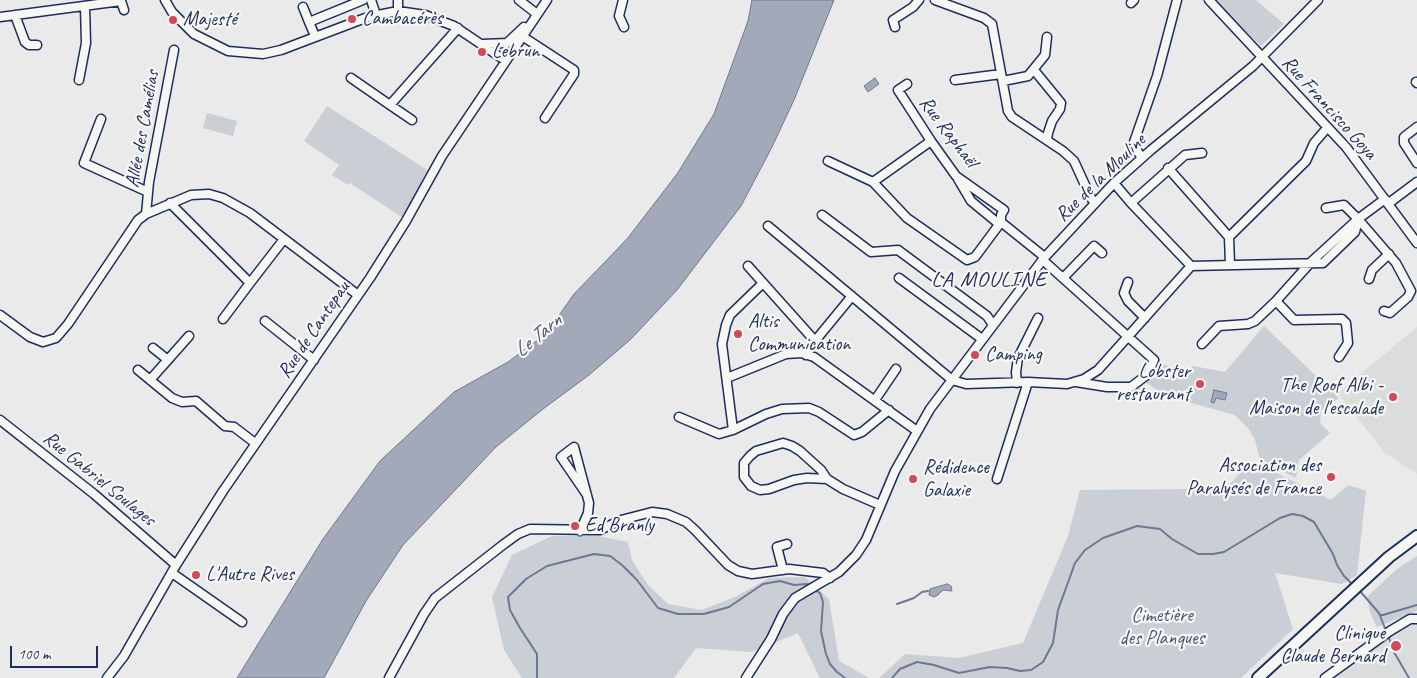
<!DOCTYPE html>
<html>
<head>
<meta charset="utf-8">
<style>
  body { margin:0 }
  #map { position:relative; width:1417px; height:678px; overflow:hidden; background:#e9eae9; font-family:Caveat,sans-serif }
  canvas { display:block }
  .scale { position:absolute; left:10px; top:646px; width:88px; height:22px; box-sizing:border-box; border:2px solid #1b2f5e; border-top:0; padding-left:6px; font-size:15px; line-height:18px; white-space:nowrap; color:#1b2f5e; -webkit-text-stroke:4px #f6f6f2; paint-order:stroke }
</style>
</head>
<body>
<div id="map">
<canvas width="1417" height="678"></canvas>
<div class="scale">100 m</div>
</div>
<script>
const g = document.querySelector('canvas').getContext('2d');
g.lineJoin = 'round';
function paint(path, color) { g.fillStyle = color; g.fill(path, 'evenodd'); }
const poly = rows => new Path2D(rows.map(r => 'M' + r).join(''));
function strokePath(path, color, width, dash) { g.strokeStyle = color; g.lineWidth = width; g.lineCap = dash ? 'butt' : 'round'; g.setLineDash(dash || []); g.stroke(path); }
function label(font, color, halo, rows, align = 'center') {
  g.font = font + ' Caveat,sans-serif'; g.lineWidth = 4.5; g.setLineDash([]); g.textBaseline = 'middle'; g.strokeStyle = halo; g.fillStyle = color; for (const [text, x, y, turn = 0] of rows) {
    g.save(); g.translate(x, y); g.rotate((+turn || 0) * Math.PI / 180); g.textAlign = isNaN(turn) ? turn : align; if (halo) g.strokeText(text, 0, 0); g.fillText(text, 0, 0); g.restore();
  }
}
paint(poly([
  [1417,327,1417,474,1385,453,1338,393],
  [1409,614,1417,618,1417,678,1330,678,1380,642,1375,635]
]), '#dadcde');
paint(poly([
  [1214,0,1256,0,1284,24,1261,46],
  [327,106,429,171,403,218,350,183,348,185,332,175,339,165,304,141],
  [207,113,237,121,233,136,203,128],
  [1264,326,1339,398,1321,411,1320,423,1330,433,1299,460,1296,478,1260,460,1255,440,1248,428,1235,415,1166,396,1144,381,1156,363,1189,370,1193,366,1225,372],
  [1249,464,1259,464,1331,500,1348,485,1366,491,1357,575,1342,584,1275,573,1293,629,1241,678,879,678,905,654,959,658,1023,643,1068,536,1080,490,1196,489,1221,493],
  [592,535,628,542,632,560,648,585,668,604,702,610,735,597,769,578,805,577,829,599,839,661,869,678,820,678,798,633,752,652,696,648,674,678,522,678,504,650,492,597,512,555,552,536],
  [1417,556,1417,611,1377,627,1370,612,1367,597,1397,569]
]), '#caced5');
const water = poly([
  [752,0,834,0,794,100,772,147,741,206,677,290,631,339,589,375,543,409,496,447,403,545,366,601,324,678,237,678,323,539,380,461,454,392,508,362,546,334,574,294,627,239,677,174,714,114,748,21,752,0],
  [875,78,879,84,868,92,864,86,875,78],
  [1214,390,1227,393,1225,400,1216,398,1214,403,1211,402,1214,390],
  [947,584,951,586,952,591,943,590,938,595,934,597,929,595,930,589,947,584]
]);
paint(water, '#a2aaba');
strokePath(water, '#6c7995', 1);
strokePath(poly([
  [815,590,820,593,823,602,821,631,826,654,830,664,837,672,845,678],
  [1359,590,1379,613,1386,631],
  [897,604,914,598,922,592,928,591],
  [1380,615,1383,615,1417,605],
  [1388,635,1394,652,1409,678],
  [537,678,537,654,520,628,510,610,508,597,526,579,547,566,594,554,610,556,622,565,637,580,658,608,678,614,704,614,729,607,763,584,780,581,794,585,807,584,809,585],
  [892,678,900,669,917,662,934,665,959,673,990,667,1007,668,1020,671,1031,670,1043,662,1053,643,1058,610,1075,563,1085,550,1103,538,1137,526,1160,529,1172,539,1198,554,1213,554,1224,552,1280,518,1292,514,1303,516,1314,522,1333,554,1337,565,1344,576,1353,585]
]), '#6c7995', 2);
const minor = poly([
  [165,0,172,12,194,34,228,51,263,54,281,50,368,17,398,11,425,15,454,26,506,61],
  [371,0,376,15],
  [398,0,398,11],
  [519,0,537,14],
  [623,0,619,16,624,27],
  [935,0,984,18,992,24,1008,111,1012,117,1063,151,1074,161,1091,198,1095,203],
  [1209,0,1346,147,1417,243],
  [1131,3,1134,0],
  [303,7,309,22],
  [15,15,25,42,29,45,37,45],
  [0,17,121,1,124,10],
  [895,27,893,20,913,7,919,0],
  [315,36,309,22,363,0],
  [522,36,574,70,574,74,545,118],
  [483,44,507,43,524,27],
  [1034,70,1061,103,1060,109,1052,121,1048,133,1047,140],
  [351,78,390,105,458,28],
  [79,80,86,43,85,6],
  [955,80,1001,74],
  [1003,81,1028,76,1045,55,1047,37],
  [1416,82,1417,83],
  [907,84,898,90,931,141,956,176,1004,210,1001,215,1001,222,1042,255,1045,262,1154,360,1148,374,1131,387,1107,387,1076,382],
  [390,105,412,120],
  [101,119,84,163,148,192],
  [1417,127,1404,137,1404,143,1417,163],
  [1142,158,1136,149,1134,142,1157,76,1177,0],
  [828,161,873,182,907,218,967,260,975,257,1001,222],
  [1168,168,1229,237],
  [958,179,971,201,999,224],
  [873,182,931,141],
  [1114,183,1131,203,1191,266,1323,263,1355,232,1358,219],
  [170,203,250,283,284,239],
  [1131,203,1185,155,1202,153],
  [1389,203,1417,182],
  [1326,208,1344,205,1358,219,1396,263,1411,291,1408,297,1390,313,1384,311],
  [146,214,149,182,174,50],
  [822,215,871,252,898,250,987,316,993,325],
  [768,226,952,380,966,384,1028,382,1067,384,1084,379,1098,370,1191,266],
  [1230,265,1229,237,1306,161,1314,143,1327,128],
  [748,266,815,341],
  [899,278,982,339],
  [1063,278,1094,246,1102,253],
  [1369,279,1372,270,1389,254],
  [1128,282,1124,293,1128,301,1145,318],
  [1276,301,1294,320,1342,319,1346,323,1348,343,1339,357],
  [0,315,30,337,43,342,56,338,68,324,138,220,146,214,191,195,209,194,223,198,250,213,358,295],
  [223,319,250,283],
  [265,321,314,360],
  [1202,344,1219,326,1248,324,1255,321,1276,301,1311,262,1358,219,1385,199],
  [153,348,168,360],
  [806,355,815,341,852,296],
  [138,370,172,398,182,402,196,401,225,426,234,427,255,443],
  [727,378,786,354,801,353,814,357,917,431],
  [150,380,189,336],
  [1017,383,1016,372,1018,358,1038,318],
  [875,400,896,369],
  [679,417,719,434,733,430,766,414,782,409,809,408,819,412,854,435,862,432,889,410],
  [0,420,94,494,176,565],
  [733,430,722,344,726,325,730,315,762,284],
  [827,479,807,478,794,480,769,489,760,490,751,486,744,477,744,463,750,456,756,451,783,443,792,446,800,451,821,470,827,479,843,489,880,505],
  [997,479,1028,382],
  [580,531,588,513,589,503,574,447,561,457,587,495],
  [783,570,777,547,787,544],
  [172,573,242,622],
  [107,678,124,656,176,565,223,491,370,278,406,221,442,156,547,0],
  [389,678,424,614,435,598,504,544,518,534,530,529,600,530,621,520,652,512,667,514,686,522,695,530,728,565,738,571,752,574,789,569,823,573,830,578],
  [746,678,771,639,783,614,795,598,839,572,856,555,866,540,895,471,930,409,1044,258,1114,183,1151,150,1253,66,1318,0],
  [1325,678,1390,631,1410,619,1417,619]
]);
const major = poly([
  [1258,678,1389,557,1417,536]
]);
strokePath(minor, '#1b2f5e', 11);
strokePath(major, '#1b2f5e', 14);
strokePath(minor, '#f6f6f2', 8);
strokePath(major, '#f6f6f2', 10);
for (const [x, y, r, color] of [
  [352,19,5,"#d1495b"],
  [173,20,5,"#d1495b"],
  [482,52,5,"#d1495b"],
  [738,334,5,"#d1495b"],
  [975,355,5,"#d1495b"],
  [1200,384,5,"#d1495b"],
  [1393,397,5,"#d1495b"],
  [1331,477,5,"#d1495b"],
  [913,479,5,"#d1495b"],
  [575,526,5,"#d1495b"],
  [196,575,5,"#d1495b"],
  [1396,646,6,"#d1495b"]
]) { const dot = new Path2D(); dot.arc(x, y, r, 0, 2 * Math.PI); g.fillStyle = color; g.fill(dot); strokePath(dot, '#f6f6f2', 2); }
label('20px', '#1b2f5e', '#f6f6f2', [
  ["Cambacérès",362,19],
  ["Majesté",183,20],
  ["Lebrun",492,52],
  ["Altis",748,322],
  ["Communication",748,345],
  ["Camping",985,355],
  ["Lobster",1190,372,"right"],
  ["restaurant",1190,395,"right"],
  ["The Roof Albi -",1383,386,"right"],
  ["Maison de l'escalade",1383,409,"right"],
  ["Association des",1321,466,"right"],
  ["Paralysés de France",1321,489,"right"],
  ["Rédidence",923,468],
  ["Galaxie",923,491],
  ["Ed Branly",585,526],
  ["L'Autre Rives",206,575],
  ["Clinique",1385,634,"right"],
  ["Claude Bernard",1385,657,"right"]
], 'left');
label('20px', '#1b2f5e', '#f6f6f2', [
  ["Rue Francisco Goya",1329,108,48],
  ["Allée des Camélias",143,129,-80],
  ["Rue Raphaël",948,132,53],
  ["Rue de la Mouline",1101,178,-44],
  ["Rue de Cantepau",314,330,-56],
  ["Rue Gabriel Soulages",99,479,39]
]);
label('20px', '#47577c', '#f6f6f2', [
  ["Cimetière",1162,616],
  ["des Planques",1162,639]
]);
label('italic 21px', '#44547a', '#f6f6f2', [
  ["Le Tarn",538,336,-40]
]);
g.letterSpacing = '1px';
label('22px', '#1b2f5e', '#f6f6f2', [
  ["LA MOULINE",989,280]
]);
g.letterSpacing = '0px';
</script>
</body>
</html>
